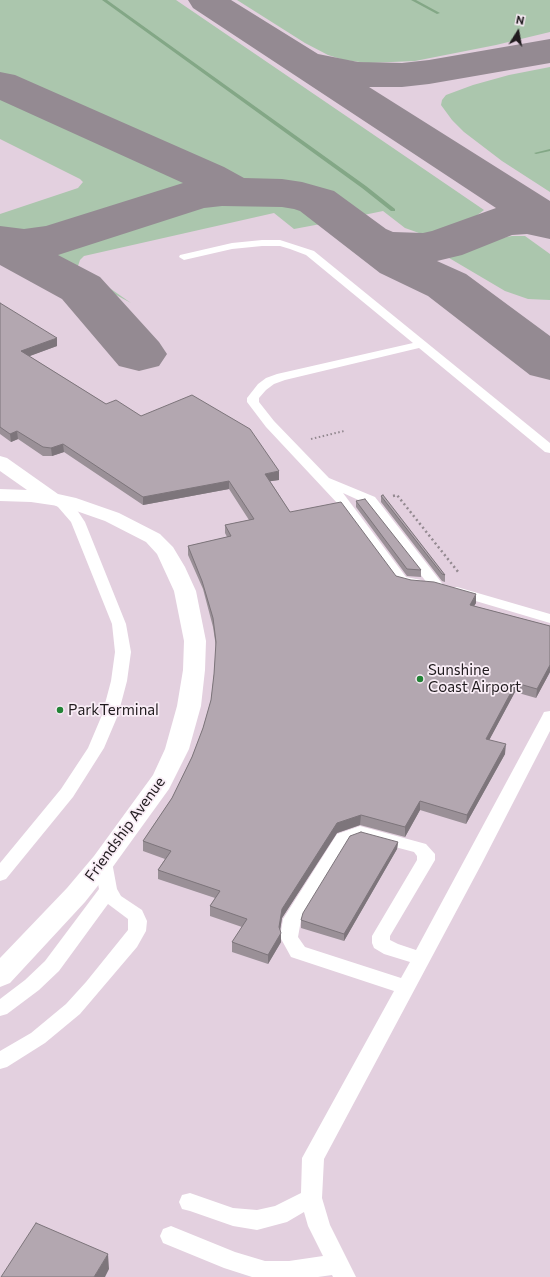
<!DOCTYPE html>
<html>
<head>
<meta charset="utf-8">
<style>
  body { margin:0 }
  #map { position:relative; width:550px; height:1277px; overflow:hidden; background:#ecdfe9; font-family:Commissioner,sans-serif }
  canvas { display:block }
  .north { position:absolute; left:498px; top:12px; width:40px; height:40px; -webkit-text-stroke:3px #f9edf6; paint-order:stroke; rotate:11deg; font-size:11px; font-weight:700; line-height:16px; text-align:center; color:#201b1e }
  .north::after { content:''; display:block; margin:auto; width:14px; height:18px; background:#201b1e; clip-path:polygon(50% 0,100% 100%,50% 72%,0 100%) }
</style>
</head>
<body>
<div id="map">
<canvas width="550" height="1277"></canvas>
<div class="north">N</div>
</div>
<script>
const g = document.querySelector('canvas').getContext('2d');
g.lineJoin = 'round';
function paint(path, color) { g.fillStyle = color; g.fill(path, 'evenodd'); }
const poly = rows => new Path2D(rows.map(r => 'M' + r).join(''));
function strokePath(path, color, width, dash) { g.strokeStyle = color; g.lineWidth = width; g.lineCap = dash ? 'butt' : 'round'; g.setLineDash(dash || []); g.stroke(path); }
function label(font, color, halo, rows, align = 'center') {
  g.font = font + ' Commissioner,sans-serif'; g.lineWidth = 3.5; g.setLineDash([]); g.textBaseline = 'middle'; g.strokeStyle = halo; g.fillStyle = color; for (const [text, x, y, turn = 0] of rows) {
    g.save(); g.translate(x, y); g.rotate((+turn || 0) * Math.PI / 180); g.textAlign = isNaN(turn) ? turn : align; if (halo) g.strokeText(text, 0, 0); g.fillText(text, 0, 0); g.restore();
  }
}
paint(poly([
  [0,0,550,0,550,1277,0,1277]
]), '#e3d0df');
paint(poly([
  [0,0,176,0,484,210,472,219,446,231,436,234,419,233,405,228,383,211,354,217,335,202,314,191,283,187,242,187,0,78],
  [237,0,550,0,550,32,496,45,415,61,368,63,344,60,328,55,305,43],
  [550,67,550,192,502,161,464,132,452,120,441,105,442,100,446,95,473,85,509,75],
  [0,90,187,175,192,180,192,186,189,188,49,235,27,238,6,235,0,232,0,214,78,188,83,182,80,179,0,139],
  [213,198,263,199,292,202,302,206,326,223,294,229,274,213,84,256,80,260,78,266,131,303,57,263,54,259,58,250,67,244,193,202],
  [512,236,525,236,550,254,550,300,528,299,505,291,444,255,486,241]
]), '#abc6ad');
paint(poly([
  [102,0,107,0,366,186,395,209,395,211,391,211,362,188,102,0],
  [411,0,416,0,440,13,437,14,411,0],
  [550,149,550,151,536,154,534,153,550,149]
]), '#83a786');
paint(poly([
  [188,0,231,0,318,54,358,62,402,63,429,60,550,39,550,63,429,84,402,87,369,87,550,201,550,239,527,234,512,235,462,255,437,261,466,274,550,336,550,380,530,375,428,296,380,273,300,211,294,209,282,207,222,206,204,208,58,255,100,277,159,342,167,354,159,366,139,371,119,366,62,299,0,265,0,226,24,229,46,226,183,183,0,100,0,72,15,75,224,167,244,178,282,179,302,182,334,191,386,229,393,232,423,233,432,231,496,208,193,8,188,0]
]), '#948a92');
strokePath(poly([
  [311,439,344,431]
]), '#938990', 2, [1.5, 2.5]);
strokePath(poly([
  [393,496,397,495,459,573]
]), '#938990', 2.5, [2, 3]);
paint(poly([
  [262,240,280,240,314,251,550,443,550,453,545,452,419,348,285,380,274,384,266,390,259,398,259,402,274,421,329,478,375,497,441,582,443,585,441,588,436,589,431,588,365,503,343,493,406,577,421,580,423,583,421,586,416,587,396,583,338,504,266,427,247,402,247,398,258,384,266,378,277,374,413,343,306,255,290,249,280,246,262,246,232,249,184,260,179,257,180,255,232,243,262,240],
  [52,494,68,501,77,510,85,522,126,624,131,652,127,681,118,715,104,748,73,797,6,879,0,881,0,863,61,789,88,748,102,715,111,681,115,652,112,624,71,522,58,507,47,501,45,498,47,495,52,494],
  [457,587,550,614,550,623,452,594,450,591,452,588,457,587],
  [550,711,550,731,481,865,324,1159,322,1198,330,1225,356,1277,333,1277,332,1275,318,1277,252,1277,224,1268,163,1243,160,1236,163,1229,171,1226,235,1252,265,1261,289,1261,323,1256,308,1226,304,1212,287,1222,257,1230,233,1226,190,1211,182,1209,179,1202,182,1195,190,1193,233,1208,257,1210,275,1206,301,1193,302,1158,394,991,291,957,280,937,283,919,337,834,360,826,426,844,435,854,435,860,390,936,390,940,398,944,416,950,542,716,544,712,550,711],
  [361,838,414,852,417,856,417,860,372,936,372,943,374,948,384,954,410,962,401,978,305,947,298,937,301,920,349,842,361,838],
  [103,856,109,858,112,862,117,889,121,896,142,910,147,921,146,931,137,947,80,1014,45,1043,7,1067,0,1069,0,1051,31,1033,66,1004,86,982,128,930,128,919,108,904,59,971,39,990,7,1014,0,1016,0,999,25,980,45,961,99,889,94,862,97,858,103,856]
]), '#fff');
paint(poly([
  [0,456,7,458,58,494,76,498,119,513,160,534,173,547,185,567,196,591,206,641,205,670,201,706,189,749,169,789,112,868,85,902,10,983,0,987,0,958,67,888,94,856,153,775,165,749,177,706,183,670,184,641,174,591,157,554,146,542,105,521,65,507,31,502,0,501,0,489,27,490,0,471,0,456]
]), '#fff');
paint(poly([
  [0,303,57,346,29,356,106,404,141,416,279,480,270,481,290,512,396,576,476,603,474,606,550,626,550,672,536,698,515,692,489,740,505,754,466,824,420,810,405,837,360,825,337,833,282,918,280,930,281,933,281,942,268,964,232,952,232,942,242,927,210,916,210,906,215,898,158,879,158,870,165,859,143,851,143,841,172,798,192,757,203,728,211,700,214,674,216,647,213,627,203,589,188,555,188,546,227,537,225,533,225,525,249,520,229,489,143,505,64,452,52,456,43,456,18,439,11,442,0,434],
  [381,496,445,575,445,582,442,581,381,502],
  [356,501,421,570,421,577,407,576,356,507],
  [398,842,397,849,344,941,301,928,301,920]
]), '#9a9097');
paint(poly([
  [57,338,57,346,22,359,21,351],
  [17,431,18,439,11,442,10,434],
  [63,444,64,452,52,456,51,448],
  [279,471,279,480,265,482,265,474],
  [229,481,229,489,143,505,143,497],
  [476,594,476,603,469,614,470,605],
  [550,665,550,672,536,698,537,689],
  [516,683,515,692,485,748,486,739],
  [506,744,505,754,466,824,467,815],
  [420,801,420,810,405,837,405,827],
  [361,815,360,825,337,833,282,918,279,937,279,927,282,909,337,823],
  [398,842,397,849,344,941,344,934],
  [281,933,281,942,268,964,268,955],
  [108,1254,109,1269,105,1277,94,1277]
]), '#7d757b');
const building = poly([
  [0,303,57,338,21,351,106,404,116,400,141,416,192,395,250,429,279,471,265,474,290,512,341,502,396,576,411,580,434,582,476,594,470,605,550,626,550,665,537,689,516,683,486,739,506,744,467,815,420,801,405,827,361,815,337,823,282,909,279,927,281,933,268,955,232,942,247,919,210,906,220,891,158,870,171,851,143,841,172,798,192,757,203,728,211,700,214,674,216,642,213,618,202,581,188,546,231,536,225,525,254,519,229,481,143,497,63,444,51,448,43,447,17,431,10,434,0,427,0,303],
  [383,495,445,575,442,574,381,496,383,495],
  [365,499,421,570,407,569,356,501,365,499],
  [361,832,398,842,344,934,301,920,303,913,350,836,361,832],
  [36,1223,108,1254,94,1277,1,1277,36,1223]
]);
paint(building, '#b3a7b0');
strokePath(building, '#7d757b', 1);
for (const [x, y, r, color] of [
  [420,679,4,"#228336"],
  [60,710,4,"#228336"]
]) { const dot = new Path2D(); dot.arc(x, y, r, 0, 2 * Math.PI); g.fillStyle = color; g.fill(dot); strokePath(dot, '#f9edf6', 1.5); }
label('15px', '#201b1e', '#f9edf6', [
  ["Sunshine",428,670],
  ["Coast Airport",428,687],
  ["ParkTerminal",68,710]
], 'left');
label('15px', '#201b1e', '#f9edf6', [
  ["Friendship Avenue",125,829,-54]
]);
</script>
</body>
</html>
